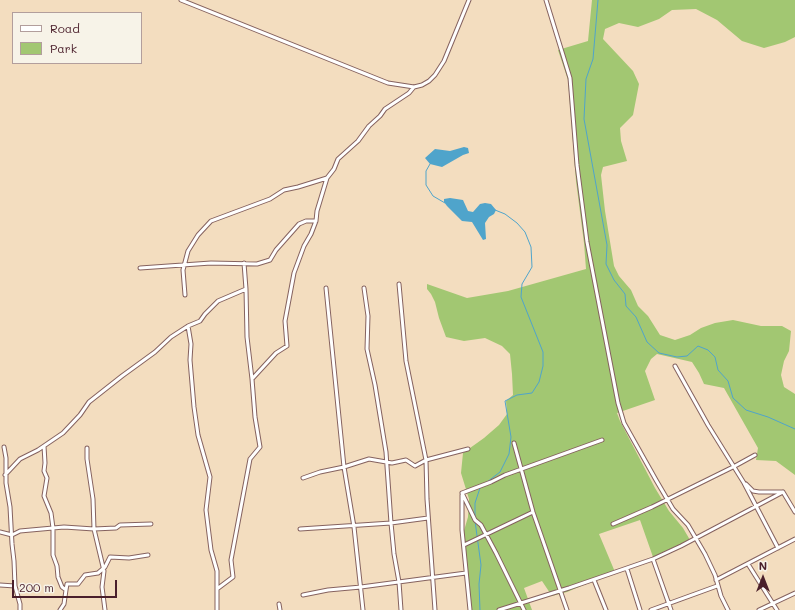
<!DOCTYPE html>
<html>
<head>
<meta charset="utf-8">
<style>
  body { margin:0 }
  #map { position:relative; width:795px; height:610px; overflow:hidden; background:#f3ddbf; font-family:Mali,sans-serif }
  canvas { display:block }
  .legend { position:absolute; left:12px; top:12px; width:130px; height:52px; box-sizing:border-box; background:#f7f3e8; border:1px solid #b29e9c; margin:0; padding:5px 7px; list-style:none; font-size:12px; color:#4a1f2b }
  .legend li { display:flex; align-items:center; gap:8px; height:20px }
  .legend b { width:20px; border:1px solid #b29e9c }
  .north { position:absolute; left:743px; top:558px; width:40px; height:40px; -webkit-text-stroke:3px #f7f3e8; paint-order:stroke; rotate:0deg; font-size:11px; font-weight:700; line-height:16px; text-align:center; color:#4a1f2b }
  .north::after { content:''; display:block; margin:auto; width:14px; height:18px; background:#4a1f2b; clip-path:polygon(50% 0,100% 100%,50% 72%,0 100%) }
  .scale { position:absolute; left:12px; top:580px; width:105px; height:18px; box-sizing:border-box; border:2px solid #4a1f2b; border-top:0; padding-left:5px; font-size:12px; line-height:14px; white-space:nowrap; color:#4a1f2b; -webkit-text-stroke:3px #f7f3e8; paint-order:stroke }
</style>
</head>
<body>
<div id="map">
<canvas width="795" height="610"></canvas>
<ul class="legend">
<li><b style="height:5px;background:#fff"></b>Road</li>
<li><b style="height:11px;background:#a2c772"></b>Park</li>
</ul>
<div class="north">N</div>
<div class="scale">200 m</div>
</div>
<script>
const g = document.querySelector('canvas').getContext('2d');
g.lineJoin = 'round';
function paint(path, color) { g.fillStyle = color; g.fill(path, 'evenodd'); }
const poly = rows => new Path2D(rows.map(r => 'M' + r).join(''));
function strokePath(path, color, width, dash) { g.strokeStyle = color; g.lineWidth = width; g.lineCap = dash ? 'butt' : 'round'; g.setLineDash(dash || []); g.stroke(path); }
paint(poly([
  [592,0,795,0,795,37,785,42,764,48,742,41,717,20,696,9,672,10,659,19,638,27,619,23,605,29,603,39,633,71,639,84,633,115,620,128,621,141,627,161,603,167,601,175,605,211,614,266,619,276,631,290,638,306,648,316,660,335,675,340,690,335,701,328,715,323,733,320,761,326,782,326,791,331,789,351,784,361,781,375,784,387,795,394,795,475,776,461,756,460,758,448,724,388,704,384,699,373,692,362,657,354,651,359,645,371,655,400,617,413,620,421,655,488,669,511,683,528,690,540,653,557,640,520,599,534,615,572,567,592,552,596,542,581,524,588,532,610,468,610,463,534,468,517,469,499,461,473,463,453,484,438,499,425,507,414,506,401,513,395,512,374,510,354,502,346,485,338,464,341,446,337,439,318,435,302,431,294,427,289,427,284,467,298,508,291,586,269,584,243,576,181,568,80,558,50,588,41]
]), '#a2c772');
paint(poly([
  [464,147,468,148,469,153,463,155,442,167,430,164,425,158,435,149,450,151],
  [450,198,463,200,468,211,473,212,480,204,485,203,491,204,496,210,494,214,489,217,485,223,486,239,483,240,472,222,462,221,447,206,444,202,444,199]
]), '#4fa4cb');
strokePath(poly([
  [598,0,593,59,586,79,584,119,607,245,606,264,614,280,625,294,626,306,636,317,647,342,659,353,677,357,687,356,698,346,708,350,715,357,718,370,728,381,733,398,746,410,768,417,795,429],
  [430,164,426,171,426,185,433,196,445,203],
  [487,482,500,472,509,454,511,437,505,401,517,395,532,393,539,382,543,366,543,352,521,297,522,284,532,267,531,247,525,232,517,223,505,214,495,210],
  [475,518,475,503,480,488],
  [475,521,481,565,479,584,480,610]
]), '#4fa4cb', 1);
const street = poly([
  [181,0,388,83,414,87,422,85,429,81,435,75,444,61,469,0],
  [546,0,570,78,577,165,587,242,618,403,624,423,656,480,673,509,688,525,705,554,715,575,721,596,728,610],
  [140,268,211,263,257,264,270,260,276,250,299,224,306,221,316,221],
  [399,284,406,361,426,460,427,499,435,610],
  [326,288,344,467,354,527,363,610],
  [364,288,368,316,367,349,375,385,386,452,391,523,394,554,399,582,401,610],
  [246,289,247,337,252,379],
  [185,295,183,270,188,251,198,235,211,221,270,199,284,190,298,187,327,178],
  [188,326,191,344,190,360,194,407,198,435,210,477,206,510,211,550,217,571,217,589],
  [675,366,708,425,744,483,778,548],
  [514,443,533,512,567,610],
  [44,446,45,463,44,471,47,478,44,496,51,513,53,528,53,555,57,566,58,577,62,587,66,590,64,604,60,610],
  [4,447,6,458,6,483,10,507,12,544,14,561,15,586,20,604,20,610],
  [87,448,87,459,93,499,94,529,104,571,102,587,105,610],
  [5,475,20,459,38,450,63,433,80,415,89,402,122,376,155,352,171,337,188,326,200,321,205,314,218,301,246,289,244,263],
  [303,478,320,472,344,467,369,459,392,463,406,460,415,466,426,460,468,449],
  [746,484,753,491,759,492,783,492,795,512],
  [462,493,491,482,505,475,602,440],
  [462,493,475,520,481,525,496,553,524,610],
  [462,495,462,530,470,610],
  [613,524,652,507,735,466,755,455],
  [300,529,391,523,428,518],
  [0,532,12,535,20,531,64,527,94,529,116,528,120,525,151,524],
  [464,545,533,512],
  [653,559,671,610],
  [748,564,777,610],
  [627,569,640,610],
  [594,580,606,610],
  [716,580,795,539],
  [0,585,15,586],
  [66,590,67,584,78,584,85,575,98,573,105,567,110,557,129,558,148,555],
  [303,595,328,590,361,587,466,573],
  [279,604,280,610],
  [217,610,217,589,233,577,231,560,250,459,260,447,255,417,252,379,276,353,287,346,285,321,294,273,304,246,311,234,316,221,317,211,327,178,334,169,338,159,358,141,369,126,380,116,385,109,409,93,414,87],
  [499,610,569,588,653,559,681,546,783,492],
  [651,610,717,586],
  [759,610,795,593]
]);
strokePath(street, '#85625f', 5);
strokePath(street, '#fff', 3);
</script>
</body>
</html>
